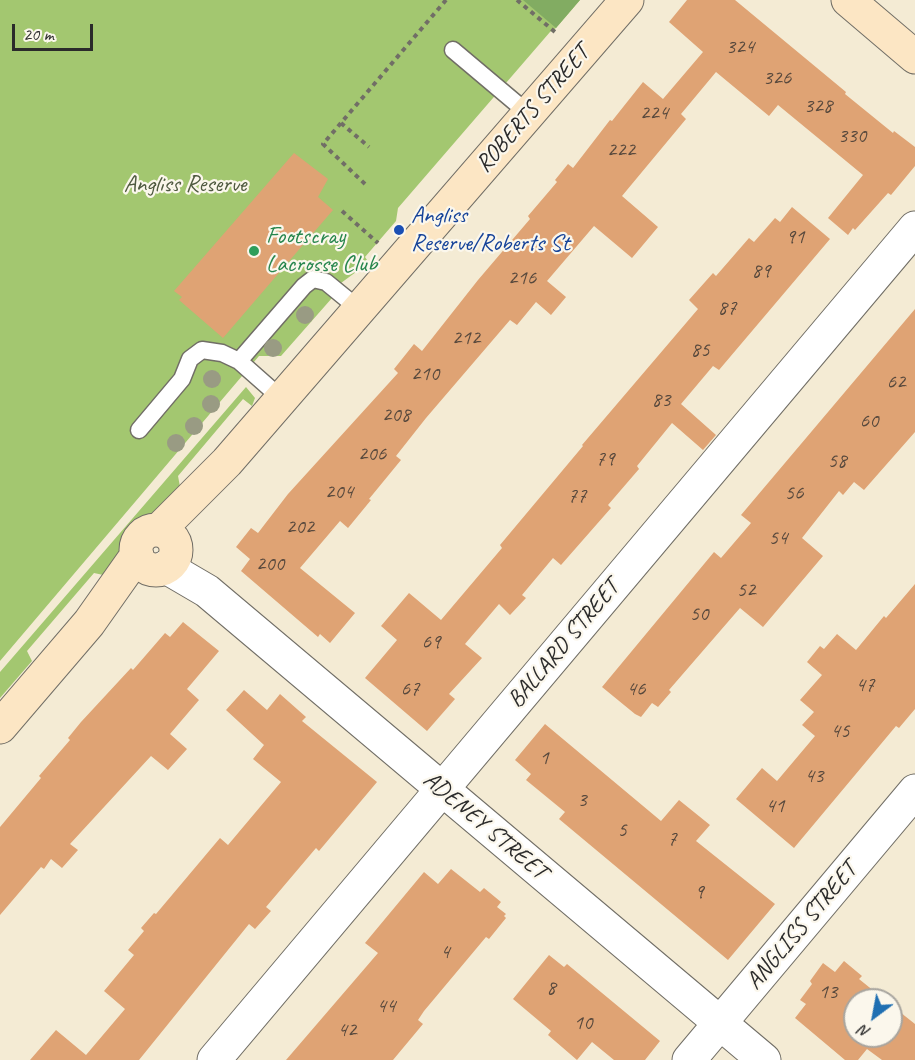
<!DOCTYPE html>
<html>
<head>
<meta charset="utf-8">
<style>
  body { margin:0 }
  #map { position:relative; width:915px; height:1060px; overflow:hidden; background:#f4ebd4; font-family:Caveat,sans-serif }
  canvas { display:block }
  .north { position:absolute; left:843px; top:988px; width:60px; height:60px; box-sizing:border-box; background:#fbf7ec; border:2px solid #a8a59f; border-radius:50%; rotate:212deg; font-size:16px; font-weight:700; line-height:24px; text-align:center; color:#2b2b2b }
  .north::after { content:''; display:block; margin:auto; width:21px; height:27px; background:#1f6fb2; clip-path:polygon(50% 0,100% 100%,50% 72%,0 100%) }
  .scale { position:absolute; left:12px; top:24px; width:81px; height:27px; box-sizing:border-box; border:3px solid #2b2b2b; border-top:0; padding-left:8px; font-size:18px; line-height:21px; white-space:nowrap; color:#2b2b2b; -webkit-text-stroke:4px #fbf7ec; paint-order:stroke }
</style>
</head>
<body>
<div id="map">
<canvas width="915" height="1060"></canvas>
<div class="north">N</div>
<div class="scale">20 m</div>
</div>
<script>
const g = document.querySelector('canvas').getContext('2d');
g.lineJoin = 'round';
function paint(path, color) { g.fillStyle = color; g.fill(path, 'evenodd'); }
const poly = rows => new Path2D(rows.map(r => 'M' + r).join(''));
function strokePath(path, color, width, dash) { g.strokeStyle = color; g.lineWidth = width; g.lineCap = dash ? 'butt' : 'round'; g.setLineDash(dash || []); g.stroke(path); }
function label(font, color, halo, rows, align = 'center') {
  g.font = font + ' Caveat,sans-serif'; g.lineWidth = 4.5; g.setLineDash([]); g.textBaseline = 'middle'; g.strokeStyle = halo; g.fillStyle = color; for (const [text, x, y, turn = 0] of rows) {
    g.save(); g.translate(x, y); g.rotate((+turn || 0) * Math.PI / 180); g.textAlign = isNaN(turn) ? turn : align; if (halo) g.strokeText(text, 0, 0); g.fillText(text, 0, 0); g.restore();
  }
}
paint(poly([
  [0,0,580,0,556,28,550,32,398,208,396,221,365,257,367,260,356,272,341,283,332,298,281,356,259,356,0,661],
  [246,387,255,398,252,406,243,399,178,476,181,492,130,536,108,576,94,573,27,651,32,661,0,698,0,672]
]), '#a3c770');
paint(poly([
  [523,0,580,0,556,28]
]), '#82ac62');
paint(poly([
  [687,0,735,0,846,92,845,94,893,133,894,131,915,147,915,166,891,195,888,193,855,230,853,228,848,235,828,218,863,175,778,105,769,116,716,72,681,114,686,119,622,196,658,227,632,258,594,226,547,281,566,297,551,315,536,302,517,325,510,320,426,418,396,456,401,460,369,499,371,500,348,528,340,521,300,568,355,613,330,643,320,634,318,637,241,571,250,559,236,547,251,528,258,533,288,494,398,373,394,369,414,344,422,351,478,280,530,219,528,216,557,182,555,180,568,164,573,168,610,120,612,121,643,82,663,99,703,52,669,22],
  [294,153,328,179,318,197,333,210,223,338,179,300,182,297,174,291],
  [792,207,830,239,719,370,713,366,681,404,716,435,703,450,672,423,637,466,639,469,608,505,611,508,561,565,553,558,522,595,526,598,510,615,499,604,465,644,482,658,449,694,455,699,427,731,365,678,397,640,381,626,409,593,441,620,502,548,500,545,583,446,582,445,698,309,689,300,713,273,716,276,749,238,754,242,775,218,780,222],
  [915,309,915,432,864,490,854,482,843,495,839,491,802,538,823,556,763,627,740,608,669,690,671,692,658,707,652,703,641,717,635,714,602,687,714,552,721,558,751,523,741,515],
  [915,584,915,709,899,728,896,726,794,848,736,799,762,768,777,781,815,736,802,725,814,712,800,700,822,675,807,662,820,646,824,649,837,634,856,650,884,616,886,618],
  [183,622,219,651,187,689,199,700,170,734,187,749,168,770,151,756,70,844,78,850,62,868,51,859,44,869,41,867,0,915,0,827,41,778,39,776,70,740,68,738,81,722,131,668,133,670,165,633,170,637],
  [244,690,267,710,280,694,306,717,302,721,377,782,319,851,316,848,266,907,271,911,255,929,249,924,139,1060,30,1060,56,1030,86,1055,125,1009,104,991,134,955,128,950,144,931,141,928,154,913,156,914,220,838,228,845,281,782,253,759,264,745,226,710],
  [545,724,661,821,679,800,710,825,696,841,775,904,728,960,559,819,565,812,526,780,531,774,515,760],
  [451,869,480,892,484,888,501,902,497,907,506,914,504,916,506,918,489,939,486,937,424,1011,418,1020,423,1024,393,1060,286,1060,378,953,365,943,424,872,438,884],
  [549,955,564,967,567,964,660,1041,645,1060,614,1060,592,1042,577,1060,548,1035,551,1031,513,999],
  [844,961,862,976,859,979,885,1000,855,1000,855,1036,891,1036,891,1005,915,1024,915,1060,882,1060,867,1049,858,1060,845,1060,795,1018,806,1004,800,1000,812,984,810,981,823,963,835,972]
]), '#dfa374');
const lane = poly([
  [453,50,529,114],
  [239,361,304,286,313,279,326,282,359,309],
  [139,430,182,379,190,359,202,350,222,353,239,361,282,399]
]);
const street = poly([
  [166,567,207,591,764,1060],
  [214,1060,915,228],
  [689,1060,915,791]
]);
const secondary = poly([
  [848,0,915,57],
  [159,530,227,462,627,0],
  '136 550a20 20 0 1 1 40 0a20 20 0 1 1-40 0Z',
  [0,727,89,623,137,555]
]);
strokePath(lane, '#716e66', 19);
strokePath(street, '#716e66', 35);
strokePath(secondary, '#716e66', 35);
strokePath(poly([
  [517,0,555,32],
  [341,123,369,147],
  [365,184,323,144,446,0],
  [342,211,378,243]
]), '#716e66', 4, [4.5, 4.5]);
strokePath(lane, '#fff', 16);
strokePath(street, '#fff', 33);
strokePath(secondary, '#fce6c4', 33);
g.fillStyle = '#999b83';
for (const [x, y] of [
  [305,315],
  [273,348],
  [212,379],
  [211,404],
  [194,426],
  [176,443]
]) { g.beginPath(); g.arc(x, y, 9, 0, 2 * Math.PI); g.fill(); }
for (const [x, y, r, color] of [
  [399,230,6,"#1a4fb4"],
  [254,251,6,"#2e9e5b"]
]) { const dot = new Path2D(); dot.arc(x, y, r, 0, 2 * Math.PI); g.fillStyle = color; g.fill(dot); strokePath(dot, '#fbf7ec', 2); }
label('21px', '#58493d', null, [
  ["324",740,47],
  ["326",777,78],
  ["328",818,106],
  ["224",654,113],
  ["330",852,136],
  ["222",621,150],
  ["91",795,237],
  ["89",761,271],
  ["216",522,278],
  ["87",727,308],
  ["212",466,338],
  ["85",700,350],
  ["210",425,374],
  ["62",896,382],
  ["83",661,400],
  ["208",396,415],
  ["60",869,421],
  ["206",372,454],
  ["79",605,459],
  ["58",837,461],
  ["204",339,492],
  ["56",794,493],
  ["77",577,496],
  ["202",300,527],
  ["54",778,538],
  ["200",270,564],
  ["52",746,590],
  ["50",699,614],
  ["69",431,642],
  ["47",865,685],
  ["67",410,689],
  ["46",636,689],
  ["45",840,731],
  ["1",544,758],
  ["43",814,776],
  ["3",582,800],
  ["41",775,806],
  ["5",622,830],
  ["7",672,839],
  ["9",699,892],
  ["4",445,952],
  ["8",551,988],
  ["13",828,992],
  ["44",386,1006],
  ["10",583,1023],
  ["42",347,1030]
]);
label('24px', '#2b2b2b', '#fbf7ec', [
  ["ROBERTS STREET",533,109,-49],
  ["BALLARD STREET",564,644,-50],
  ["ADENEY STREET",485,826,40],
  ["ANGLISS STREET",802,926,-50]
]);
label('24px', '#4f5a40', '#fbf7ec', [
  ["Angliss Reserve",185,185]
]);
label('24px', '#164399', '#fbf7ec', [
  ["Angliss",411,216],
  ["Reserve/Roberts St",411,244]
], 'left');
label('24px', '#27864d', '#fbf7ec', [
  ["Footscray",266,237],
  ["Lacrosse Club",266,265]
], 'left');
</script>
</body>
</html>
